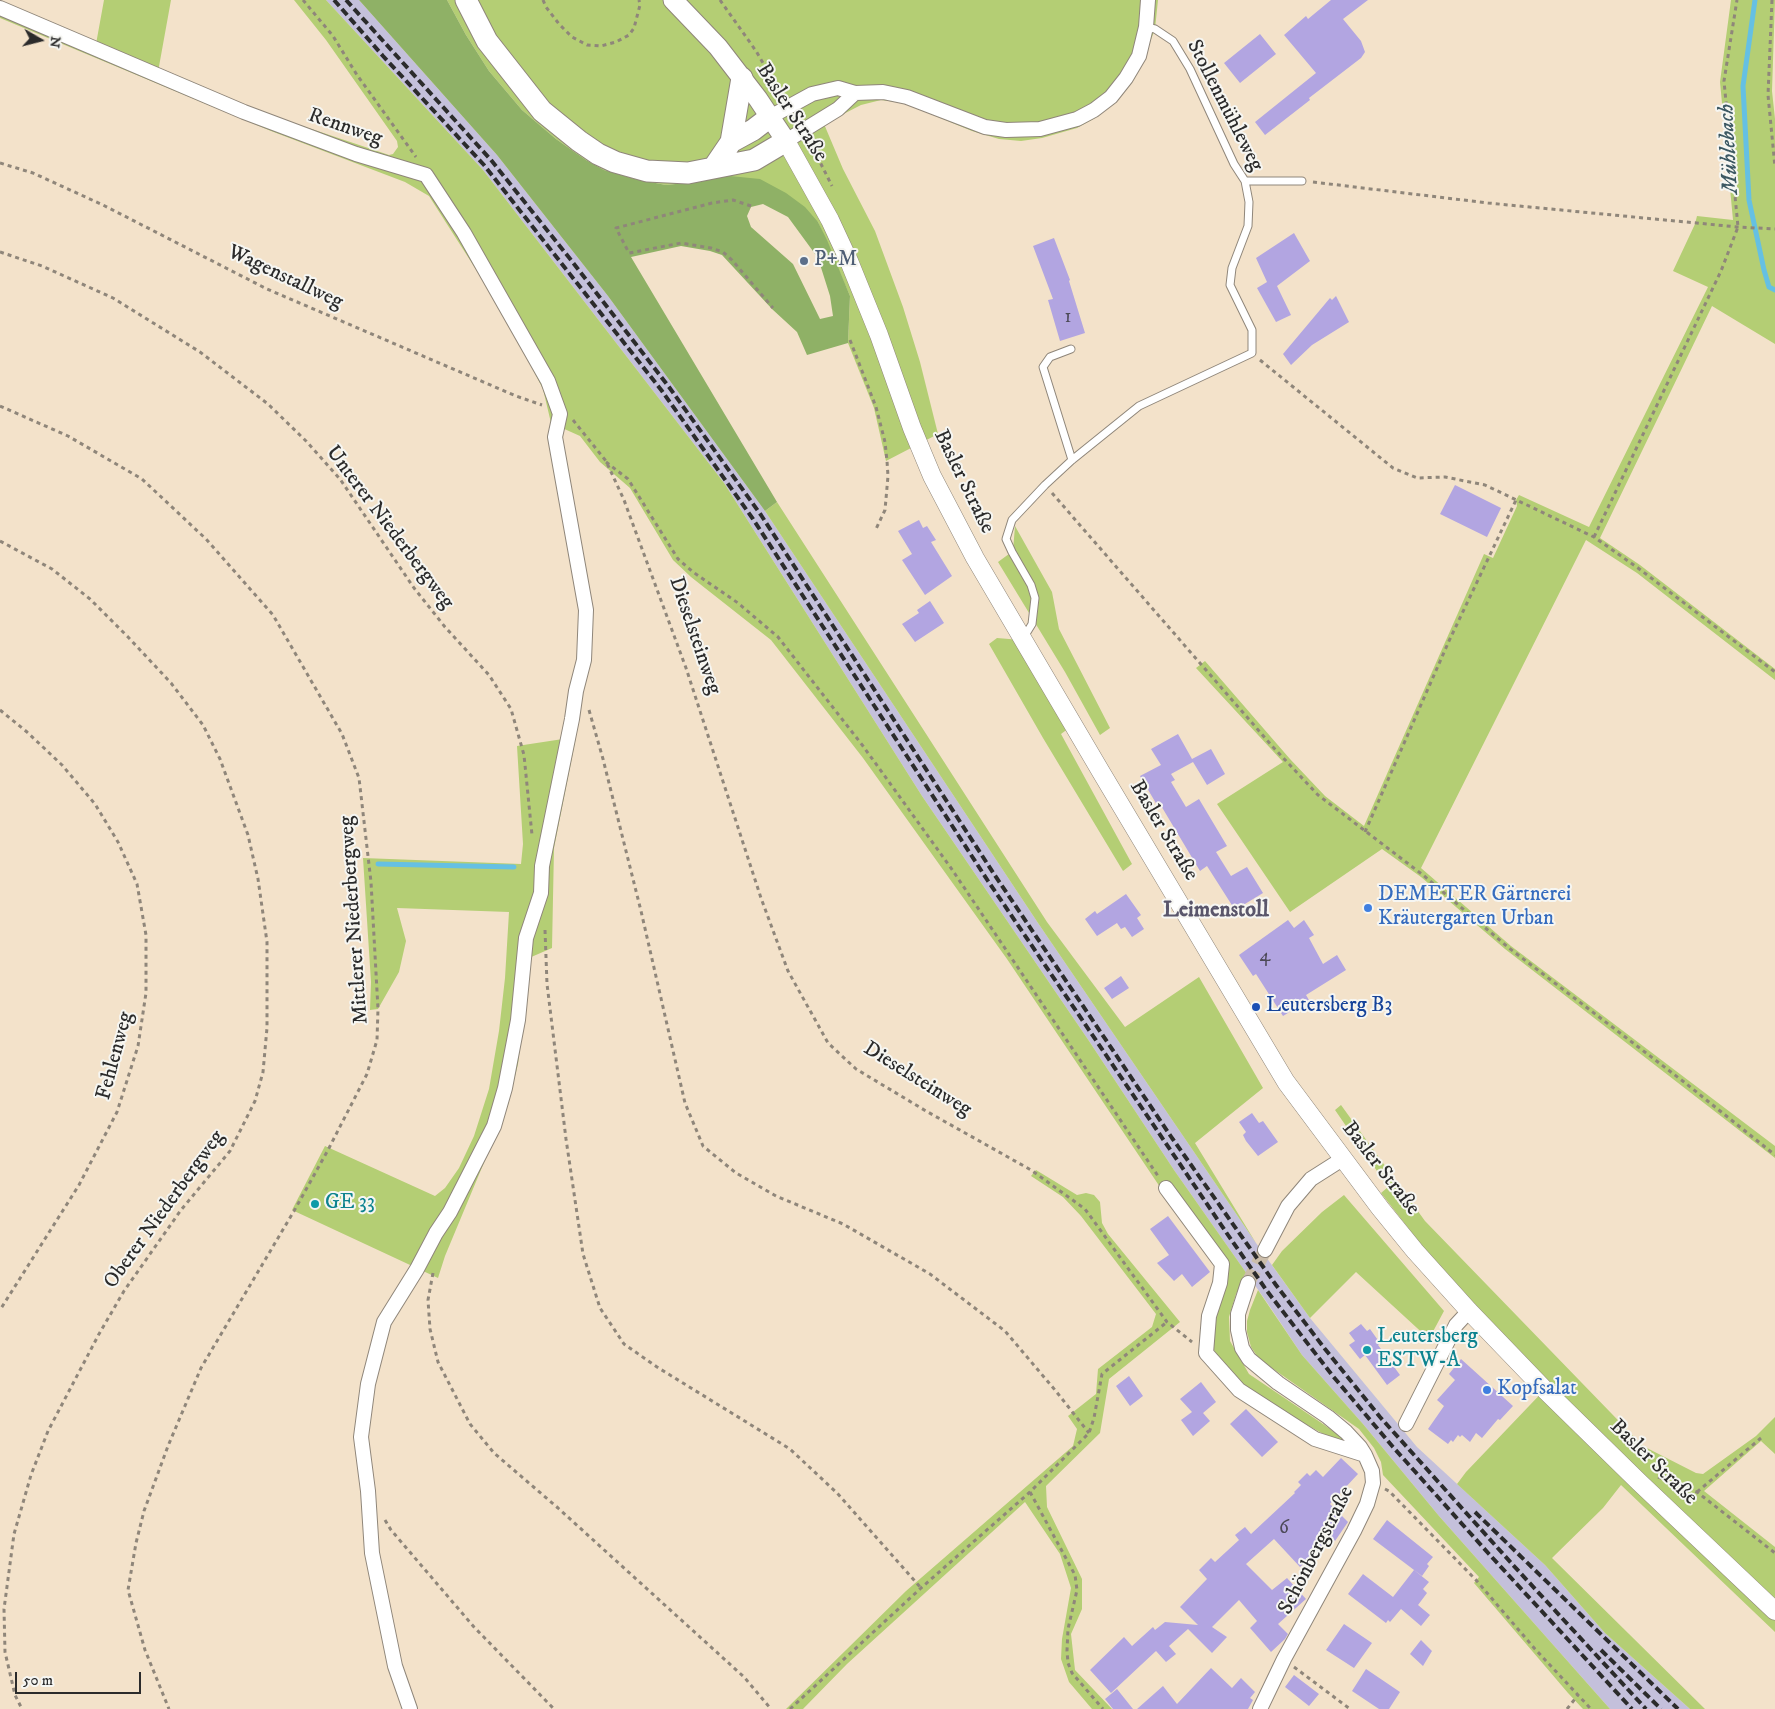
<!DOCTYPE html>
<html>
<head>
<meta charset="utf-8">
<style>
  body { margin:0 }
  #map { position:relative; width:1775px; height:1709px; overflow:hidden; background:#f3e2ca; font-family:"IM FELL DW Pica",serif }
  canvas { display:block }
  .north { position:absolute; left:15px; top:15px; width:50px; height:50px; -webkit-text-stroke:4px #f6f6f2; paint-order:stroke; rotate:98deg; font-size:14px; font-weight:700; line-height:20px; text-align:center; color:#2b2b2b }
  .north::after { content:''; display:block; margin:auto; width:18px; height:22px; background:#2b2b2b; clip-path:polygon(50% 0,100% 100%,50% 72%,0 100%) }
  .scale { position:absolute; left:15px; top:1672px; width:126px; height:22px; box-sizing:border-box; border:2px solid #2b2b2b; border-top:0; padding-left:6px; font-size:15px; line-height:18px; white-space:nowrap; color:#2b2b2b; -webkit-text-stroke:4px #f6f6f2; paint-order:stroke }
</style>
</head>
<body>
<div id="map">
<canvas width="1775" height="1709"></canvas>
<div class="north">N</div>
<div class="scale">50 m</div>
</div>
<script>
const g = document.querySelector('canvas').getContext('2d');
g.lineJoin = 'round';
function paint(path, color) { g.fillStyle = color; g.fill(path, 'evenodd'); }
const poly = rows => new Path2D(rows.map(r => 'M' + r).join(''));
function strokePath(path, color, width, dash) { g.strokeStyle = color; g.lineWidth = width; g.lineCap = dash ? 'butt' : 'round'; g.setLineDash(dash || []); g.stroke(path); }
function label(font, color, halo, rows, align = 'center') {
  g.font = font + ' "IM FELL DW Pica",serif'; g.lineWidth = 4; g.setLineDash([]); g.textBaseline = 'middle'; g.strokeStyle = halo; g.fillStyle = color; for (const [text, x, y, turn = 0] of rows) {
    g.save(); g.translate(x, y); g.rotate((+turn || 0) * Math.PI / 180); g.textAlign = isNaN(turn) ? turn : align; if (halo) g.strokeText(text, 0, 0); g.fillText(text, 0, 0); g.restore();
  }
}
paint(poly([
  [326,0,359,0,497,155,608,296,765,511,1038,923,1256,1243,1310,1318,1417,1447,1545,1565,1605,1633,1690,1709,1610,1709,1439,1516,1363,1424,1302,1355,1268,1304,1174,1170,1089,1041,922,796,724,483,483,170]
]), '#c4c0db');
paint(poly([
  [104,0,171,0,158,72,246,107,389,155,393,154,398,147,397,141,326,40,294,0,326,0,483,170,724,483,922,796,1089,1041,1174,1170,1247,1274,1236,1294,1229,1317,1230,1341,1249,1374,1323,1424,1341,1437,1343,1439,1342,1442,1338,1442,1249,1393,1221,1362,1214,1350,1212,1335,1213,1318,1226,1266,1162,1190,1007,959,863,758,771,640,691,577,673,560,630,488,600,462,580,436,551,423,543,389,530,364,491,293,429,196,405,182,271,131,0,18,0,2,96,44],
  [447,0,1158,0,1155,29,1144,58,1114,102,1095,118,1077,128,1042,138,1021,141,999,139,972,131,904,103,881,100,861,105,824,124,843,169,875,231,903,307,920,362,938,434,886,461,874,408,848,343,850,296,818,222,720,175,703,181,666,185,635,179,604,170,586,160,556,139,522,110,489,71,466,35],
  [1731,0,1775,0,1772,91,1775,119,1775,344,1712,306,1600,538,1640,565,1775,669,1775,680,1637,573,1586,540,1421,868,1511,946,1775,1146,1775,1158,1505,949,1421,877,1382,849,1290,912,1217,804,1283,762,1196,668,1205,661,1290,759,1325,796,1364,826,1484,554,1493,558,1517,506,1516,500,1519,495,1589,527,1708,287,1673,271,1695,224,1697,216,1733,220,1720,82],
  [777,502,1047,922,1125,1027,1199,977,1263,1088,1195,1143,1256,1243,1038,923,765,511],
  [1015,526,1052,592,1059,629,1110,728,1100,735,1065,672,998,562,1013,551],
  [997,638,1021,640,1069,728,1061,734,1132,864,1123,871,1043,738,989,644],
  [576,737,554,848,552,948,529,958,527,988,518,1064,508,1105,445,1256,438,1278,292,1210,325,1146,435,1196,445,1188,459,1168,474,1136,489,1089,499,1031,505,978,509,912,397,908,406,941,399,972,378,1009,370,1010,371,982,363,858,521,864,523,844,517,746],
  [1341,1105,1425,1221,1643,1446,1696,1473,1703,1474,1756,1436,1775,1417,1775,1454,1761,1441,1704,1491,1775,1547,1775,1632,1621,1485,1603,1508,1552,1558,1705,1709,1690,1709,1605,1633,1545,1565,1457,1484,1466,1472,1550,1384,1433,1260,1381,1193,1388,1187,1335,1110],
  [1036,1170,1077,1195,1086,1193,1094,1195,1100,1202,1102,1223,1108,1234,1180,1322,1109,1379,1100,1433,1046,1486,1047,1507,1082,1579,1082,1609,1071,1634,1075,1670,1112,1709,1092,1709,1069,1682,1061,1659,1062,1639,1071,1588,1060,1554,1025,1502,847,1664,803,1709,786,1709,906,1591,1073,1446,1077,1429,1068,1416,1096,1394,1098,1369,1152,1327,1156,1314,1081,1216,1063,1197,1031,1176],
  [1344,1195,1444,1311,1429,1339,1356,1272,1310,1318,1272,1265,1282,1251,1322,1212],
  [1258,1290,1302,1355,1363,1424,1439,1516,1610,1709,1583,1709,1568,1693,1474,1583,1479,1577,1383,1475,1381,1462,1374,1448,1359,1429,1259,1359,1251,1347,1247,1332,1247,1321,1250,1310]
]), '#b4ce74');
paint(poly([
  [359,0,447,0,466,35,489,71,522,110,556,139,586,160,604,170,635,179,666,185,703,181,720,175,760,179,786,193,805,207,818,222,827,240,850,296,848,343,807,355,797,332,772,309,722,255,710,251,681,246,631,257,777,502,765,511,608,296,497,155],
  [763,204,788,217,818,258,830,296,833,316,820,319,793,264,751,227,747,216,751,207]
]), '#8fb166');
strokePath(poly([
  [1755,0,1743,86,1749,200,1764,270,1769,287,1775,290],
  [378,864,514,867]
]), '#65c0e3', 5);
paint(poly([
  [1331,0,1368,0,1343,19,1361,41,1365,52,1361,58,1309,98,1310,100,1265,135,1255,122,1316,73,1284,35,1306,16,1308,19],
  [1260,34,1276,54,1240,83,1224,63],
  [1294,233,1310,261,1277,286,1291,315,1276,322,1257,288,1267,282,1256,258],
  [1054,238,1070,280,1069,281,1085,333,1060,341,1048,300,1053,299,1033,246],
  [1336,296,1349,322,1312,345,1291,365,1283,354,1330,298,1332,300],
  [1455,485,1501,508,1487,537,1440,514],
  [919,520,923,528,927,526,936,540,931,542,952,576,925,595,902,560,912,554,898,531],
  [930,601,944,623,915,642,902,624,919,613,917,610],
  [1178,734,1192,759,1211,749,1225,774,1207,785,1193,762,1171,774,1175,780,1171,782,1186,807,1199,799,1227,846,1216,852,1231,876,1247,867,1263,893,1235,910,1207,866,1200,871,1160,804,1157,805,1140,776,1161,765,1151,749],
  [1126,894,1141,915,1137,918,1144,929,1132,937,1125,927,1121,929,1117,923,1097,936,1085,919,1095,911,1097,914],
  [1288,920,1294,928,1304,920,1314,935,1309,938,1323,964,1337,955,1346,970,1306,995,1309,1000,1283,1016,1256,974,1253,976,1239,955],
  [1121,976,1129,988,1112,999,1104,988],
  [1252,1113,1259,1123,1263,1121,1278,1142,1258,1156,1246,1141,1243,1135,1246,1132,1239,1122],
  [1168,1216,1210,1272,1192,1287,1182,1274,1174,1281,1157,1263,1169,1255,1150,1229],
  [1361,1324,1367,1331,1370,1329,1380,1343,1378,1345,1400,1375,1387,1385,1365,1355,1360,1359,1349,1345,1355,1341,1349,1333],
  [1461,1359,1513,1406,1500,1420,1498,1419,1482,1438,1476,1433,1470,1442,1462,1435,1460,1437,1458,1435,1453,1442,1451,1440,1448,1444,1428,1429,1444,1406,1437,1400,1455,1380,1449,1374],
  [1129,1376,1143,1396,1130,1406,1116,1386],
  [1201,1382,1216,1402,1203,1413,1210,1421,1193,1436,1181,1420,1192,1412,1180,1399],
  [1246,1409,1278,1442,1262,1457,1230,1424],
  [1341,1458,1358,1474,1330,1504,1348,1522,1335,1541,1332,1538,1300,1567,1274,1539,1246,1564,1272,1590,1287,1578,1306,1599,1278,1624,1288,1634,1285,1639,1271,1652,1250,1628,1257,1621,1239,1600,1212,1627,1227,1637,1212,1653,1188,1629,1169,1646,1176,1654,1166,1662,1156,1651,1111,1693,1090,1670,1124,1637,1132,1646,1153,1627,1155,1630,1165,1622,1198,1625,1180,1607,1207,1579,1199,1570,1211,1558,1215,1562,1239,1540,1235,1535,1245,1527,1251,1534,1295,1493,1294,1492,1301,1485,1298,1482,1307,1473,1310,1476,1316,1470,1323,1477],
  [1387,1520,1433,1557,1427,1564,1429,1566,1422,1576,1373,1539],
  [1414,1570,1429,1582,1423,1589,1427,1593,1418,1605,1430,1615,1421,1626,1401,1609,1390,1622,1388,1620,1386,1623,1348,1594,1363,1574,1393,1597],
  [1344,1624,1372,1643,1354,1668,1326,1650],
  [1421,1640,1432,1651,1423,1666,1410,1654],
  [1211,1668,1232,1688,1241,1678,1255,1692,1250,1698,1253,1700,1248,1709,1137,1709,1163,1686,1177,1704],
  [1366,1669,1400,1692,1389,1709,1379,1709,1352,1691],
  [1294,1675,1319,1694,1309,1706,1285,1687],
  [1117,1689,1133,1709,1113,1709,1105,1699]
]), '#b2a5e1');
strokePath(poly([
  [1248,1283,1265,1250]
]), '#cbbdaa', 14, [14, 7]);
const service = poly([
  [1245,181,1302,181],
  [1071,349,1050,357,1043,367,1072,460],
  [1024,637,1032,624,1035,598,1031,585,1012,552,1006,539,1012,520,1045,485,1072,460,1139,406,1252,353,1252,330,1230,285,1232,268,1248,226,1249,202,1245,181,1234,164,1190,69,1173,41,1155,29,1146,27]
]);
const minor = poly([
  [0,8,244,112,356,154,426,175,464,233,548,381,560,414,555,437,586,610,584,660,576,691,572,719,542,866,541,893,526,938,518,1020,505,1088,494,1126,450,1212,436,1233,417,1269,384,1322,368,1384,361,1437,368,1491,372,1553,395,1666,410,1709],
  [770,117,812,94,838,88,855,93,883,92,907,97,985,127,1006,130,1040,129,1077,119,1094,110,1111,97,1126,78,1139,56,1146,27,1148,0],
  [786,141,838,109,855,93],
  [1166,1188,1222,1264,1220,1283,1209,1316,1206,1353,1239,1390,1315,1439,1365,1455],
  [1265,1250,1288,1206,1311,1179,1344,1158],
  [1248,1283,1238,1314,1238,1330,1242,1348,1249,1359,1278,1383,1328,1417,1346,1432,1360,1447,1365,1455,1372,1471,1373,1483,1367,1504,1354,1531,1284,1659,1260,1709],
  [1406,1424,1456,1325,1469,1311]
]);
const tertiary = poly([
  [786,141,830,220,849,261,879,335,912,428,932,476,975,558,1101,772,1286,1082,1380,1208,1415,1251,1469,1311,1545,1390,1639,1482,1775,1611]
]);
const secondary = poly([
  [673,0,718,47,758,99,786,141]
]);
const primary = poly([
  [466,0,487,41,542,111,579,141,598,154,615,162,647,171,688,173,754,160,786,141],
  [731,142,753,130,770,117],
  [714,167,731,142,742,78]
]);
strokePath(service, '#8f867a', 9);
strokePath(minor, '#8f867a', 16);
strokePath(tertiary, '#8f867a', 19);
strokePath(secondary, '#8f867a', 21);
strokePath(primary, '#8f867a', 23);
strokePath(poly([
  [303,0,333,36,357,75,416,157],
  [543,0,546,7,559,24,572,37,587,45,601,46,616,42,629,35,634,28,640,5,639,0],
  [720,0,756,51,781,94],
  [1772,0,1768,95,1775,167],
  [810,142,832,186],
  [0,163,33,173,103,205,267,289,516,396,542,405],
  [1313,182,1488,203,1738,227,1775,229],
  [751,206,733,200,712,203,616,228,629,253,681,243,711,248,723,252,732,260,773,308],
  [0,252,42,266,113,298,200,352,268,404,306,441,340,479,414,588,445,627,489,675,511,709,524,755,532,835],
  [850,340,876,407,885,442,887,461,888,476,885,510,876,529],
  [1260,360,1393,468,1417,478,1445,477,1485,485,1594,537,1638,568,1775,672],
  [0,406,68,436,142,479,206,539,273,615,342,734,359,778,371,882,378,1009,377,1040,367,1074,328,1150,294,1211,201,1368,168,1446,144,1511,136,1543,128,1590,145,1650,169,1709],
  [573,420,606,461,624,500,686,668,761,898,788,971,828,1043,856,1069,926,1111,1031,1170,1085,1209,1167,1322,1192,1342],
  [606,462,628,479,678,559,693,572,738,603,778,637,863,746,951,868,1158,1176],
  [1052,493,1273,747,1318,795,1423,875,1509,948,1684,1082,1775,1155],
  [1594,537,1721,271,1738,227,1724,81,1737,0],
  [0,541,52,569,90,599,128,637,171,683,203,725,220,759,248,835,258,879,267,942,267,1028,263,1072,255,1101,230,1151,181,1210,124,1291,99,1334,48,1431,31,1475,14,1534,4,1609,5,1652,15,1695,22,1709],
  [0,710,27,732,62,765,95,804,118,842,137,884,146,935,146,993,138,1046,117,1112,79,1185,0,1310],
  [589,710,603,759,641,911,685,1103,703,1146,736,1173,776,1196,843,1224,930,1274,1005,1331,1055,1390,1089,1433],
  [1365,832,1449,641,1516,500],
  [545,930,547,984,566,1139,583,1254,600,1308,624,1344,657,1367,790,1449,837,1493,921,1588],
  [433,1273,428,1300,430,1329,438,1362,470,1424,494,1453,558,1508,744,1677,771,1709],
  [1658,1477,1697,1492,1775,1553],
  [1385,1489,1389,1491,1476,1580,1535,1649,1591,1709],
  [1030,1492,1075,1575,1077,1590,1068,1629,1067,1651,1068,1663,1072,1673,1103,1709],
  [1697,1492,1761,1438],
  [385,1520,391,1530,474,1627,554,1709],
  [1294,1667,1350,1709],
  [790,1709,921,1588,1030,1492,1089,1433,1094,1418,1102,1374,1167,1322],
  [1567,1709,1578,1695]
]), '#8f867a', 3, [4, 4]);
strokePath(service, '#fff', 7);
strokePath(minor, '#fff', 14);
strokePath(tertiary, '#fff', 18);
strokePath(secondary, '#fff', 19);
strokePath(primary, '#fff', 21);
strokePath(poly([
  [334,0,383,56,484,165,662,391,753,519,988,881,1228,1235,1267,1291,1332,1375,1393,1447,1489,1554,1632,1709],
  [346,0,491,160,571,260,669,387,761,515,994,874,1172,1138,1276,1285,1325,1349,1380,1417,1513,1565,1646,1709],
  [1475,1512,1678,1709],
  [1601,1650,1661,1709]
]), '#2b2b2b', 4, [8, 4]);
for (const [x, y, r, color] of [
  [804,261,5,"#5c6f8a"],
  [1368,908,5,"#3f7fe0"],
  [1256,1007,5,"#1a4fb4"],
  [315,1204,5,"#0f9aa8"],
  [1367,1350,5,"#0f9aa8"],
  [1487,1390,5,"#3f7fe0"]
]) { const dot = new Path2D(); dot.arc(x, y, r, 0, 2 * Math.PI); g.fillStyle = color; g.fill(dot); strokePath(dot, '#f6f6f2', 2); }
label('19px', '#4d4a58', null, [
  ["1",1068,318],
  ["4",1265,957],
  ["6",1284,1529]
]);
label('21px', '#2b2b2b', '#f6f6f2', [
  ["Stollenmühleweg",1224,106,63],
  ["Basler Straße",791,113,57],
  ["Rennweg",345,128,19],
  ["Wagenstallweg",285,278,25],
  ["Basler Straße",963,482,64],
  ["Unterer Niederbergweg",389,528,53],
  ["Dieselsteinweg",694,636,71],
  ["Basler Straße",1163,831,59],
  ["Mittlerer Niederbergweg",355,920,-94],
  ["Fehlenweg",116,1056,-75],
  ["Dieselsteinweg",917,1080,32],
  ["Basler Straße",1380,1169,52],
  ["Oberer Niederbergweg",165,1210,-54],
  ["Basler Straße",1653,1463,44],
  ["Schönbergstraße",1317,1551,-63]
]);
label('21px', '#4e5e75', '#f6f6f2', [
  ["P+M",814,261]
], 'left');
label('21px', '#366cbe', '#f6f6f2', [
  ["DEMETER Gärtnerei",1378,896],
  ["Kräutergarten Urban",1378,920],
  ["Kopfsalat",1497,1390]
], 'left');
label('21px', '#164399', '#f6f6f2', [
  ["Leutersberg B3",1266,1007]
], 'left');
label('21px', '#0d838f', '#f6f6f2', [
  ["GE 33",325,1204],
  ["Leutersberg",1377,1338],
  ["ESTW-A",1377,1362]
], 'left');
label('italic 22px', '#3c5862', '#f6f6f2', [
  ["Mühlebach",1730,149,-93]
]);
label('bold 22px', '#5a566b', '#f6f6f2', [
  ["Leimenstoll",1216,911]
]);
</script>
</body>
</html>
